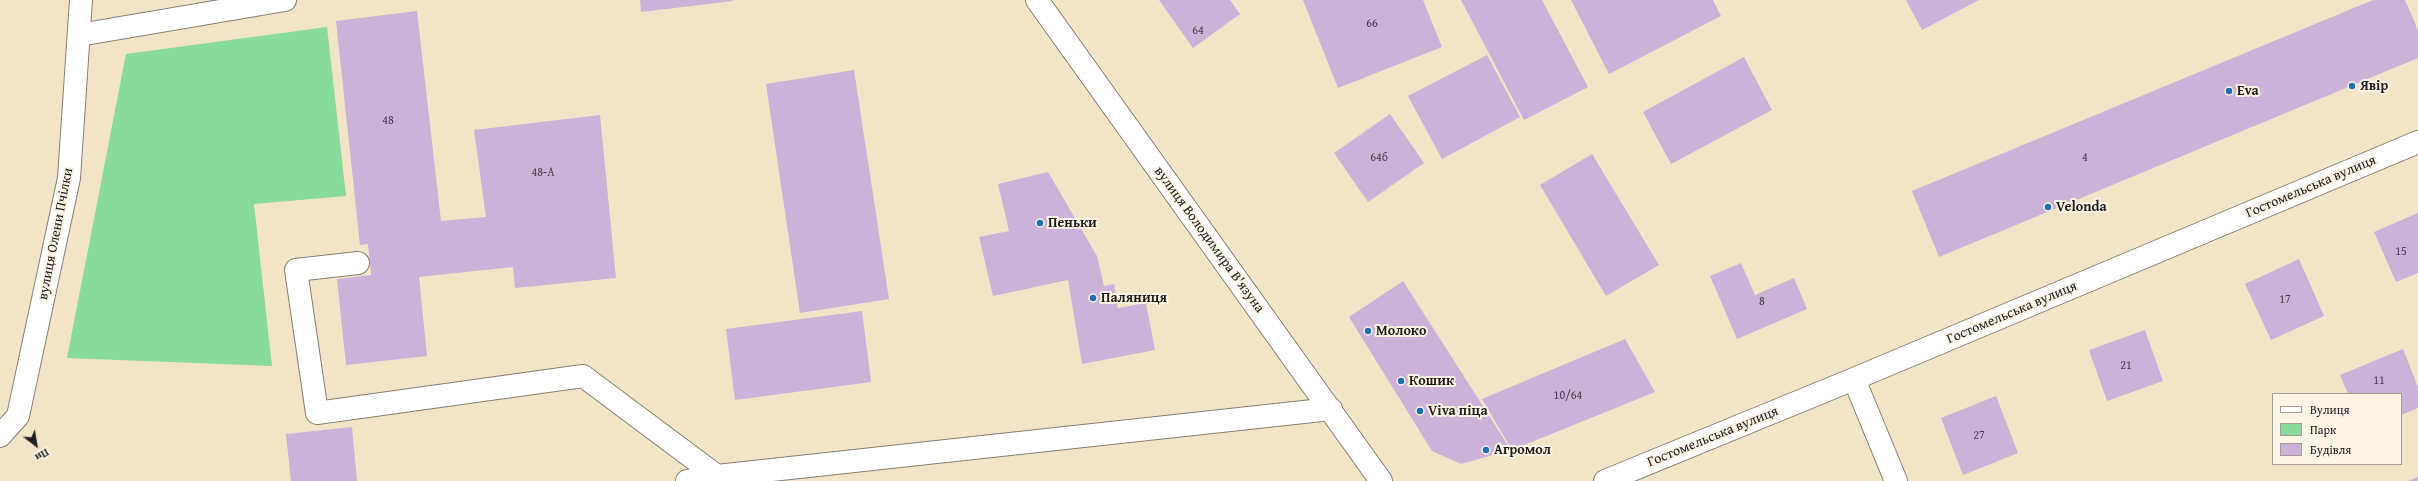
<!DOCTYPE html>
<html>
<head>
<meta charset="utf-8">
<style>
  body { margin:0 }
  #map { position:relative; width:2418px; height:481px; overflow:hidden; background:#f2e4c7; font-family:"Gentium Book Plus",serif }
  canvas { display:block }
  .legend { position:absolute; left:2272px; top:393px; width:130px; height:72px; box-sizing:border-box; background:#fcf5e5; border:1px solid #a29e95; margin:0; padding:5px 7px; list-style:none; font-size:12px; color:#1c1c1c }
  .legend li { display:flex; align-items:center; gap:8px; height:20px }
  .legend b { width:20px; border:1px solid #a29e95 }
  .north { position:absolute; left:16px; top:425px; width:40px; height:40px; -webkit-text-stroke:3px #fcf5e5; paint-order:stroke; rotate:149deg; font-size:11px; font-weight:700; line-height:16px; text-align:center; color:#1c1c1c }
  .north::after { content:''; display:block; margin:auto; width:14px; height:18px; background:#1c1c1c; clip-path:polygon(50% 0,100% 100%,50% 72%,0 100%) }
</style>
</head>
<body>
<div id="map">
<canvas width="2418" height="481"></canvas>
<ul class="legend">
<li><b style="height:5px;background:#fff"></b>Вулиця</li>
<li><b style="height:11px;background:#88db9d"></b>Парк</li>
<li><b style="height:11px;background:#ccb1d9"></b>Будівля</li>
</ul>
<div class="north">Пн</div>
</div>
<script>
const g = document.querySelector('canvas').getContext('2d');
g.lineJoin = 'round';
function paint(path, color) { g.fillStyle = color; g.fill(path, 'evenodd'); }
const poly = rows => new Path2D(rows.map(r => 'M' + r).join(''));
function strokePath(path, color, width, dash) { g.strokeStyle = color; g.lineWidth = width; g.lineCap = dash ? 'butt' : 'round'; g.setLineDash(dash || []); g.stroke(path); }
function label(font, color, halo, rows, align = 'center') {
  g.font = font + ' "Gentium Book Plus",serif'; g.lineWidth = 4; g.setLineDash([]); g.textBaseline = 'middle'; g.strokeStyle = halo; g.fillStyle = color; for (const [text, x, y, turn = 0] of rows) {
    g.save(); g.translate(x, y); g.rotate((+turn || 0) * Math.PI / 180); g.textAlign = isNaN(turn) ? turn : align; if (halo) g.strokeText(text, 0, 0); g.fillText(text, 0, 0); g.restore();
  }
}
paint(poly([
  [327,27,346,196,254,204,272,366,67,358,126,54]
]), '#88db9d');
paint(poly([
  [640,0,732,0,733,1,641,12],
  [1159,0,1230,0,1240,14,1193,48],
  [1303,0,1423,0,1442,47,1338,88],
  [1461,0,1542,0,1588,87,1524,120],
  [1571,0,1713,0,1721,16,1609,74],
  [1906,0,1979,0,1922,30],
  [2373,0,2405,0,2418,30,2418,58,1939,257,1912,191],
  [417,11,441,221,486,217,474,130,600,115,616,278,515,288,513,267,419,277,427,356,346,365,337,279,371,275,368,244,360,245,336,21],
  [1487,55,1520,117,1442,159,1408,96],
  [1744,57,1772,110,1671,164,1643,112],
  [854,70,889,299,800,313,766,84],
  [1390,114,1424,163,1368,202,1334,153],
  [1592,154,1659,265,1606,296,1540,185],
  [1048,172,1097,256,1104,286,1114,284,1118,308,1146,303,1155,350,1082,364,1068,280,993,296,979,237,1009,231,998,184],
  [2418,213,2418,273,2396,282,2374,232],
  [2299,259,2324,316,2271,340,2245,284],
  [1741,263,1755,295,1794,278,1807,309,1737,339,1710,276],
  [1403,281,1511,450,1461,464,1432,451,1349,317],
  [862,311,871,382,735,400,726,329],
  [2145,330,2163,381,2107,401,2089,350],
  [1625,339,1655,392,1512,450,1482,399],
  [2403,349,2418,387,2418,408,2401,415,2401,394,2348,394,2340,375],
  [1996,396,2018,453,1963,475,1941,418],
  [352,427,357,481,291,481,286,434],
  [2418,477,2418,481,2408,481]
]), '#ccb1d9');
const minor = poly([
  [79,35,285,0],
  [358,263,296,270,317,413,583,376,717,476,717,481],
  [1854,379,1896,481],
  [0,436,18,416,69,178,81,0],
  [687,481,717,476,1331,409],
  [1605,481,1854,379,2418,142]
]);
const major = poly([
  [1037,0,1381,481]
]);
strokePath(minor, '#878072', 24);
strokePath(major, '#878072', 24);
strokePath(minor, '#fff', 22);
strokePath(major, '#fff', 22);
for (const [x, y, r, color] of [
  [2352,86,4,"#1f6fb2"],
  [2229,91,4,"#1f6fb2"],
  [2048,207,4,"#1f6fb2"],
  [1040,223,4,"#1f6fb2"],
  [1093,298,4,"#1f6fb2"],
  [1368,331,4,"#1f6fb2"],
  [1401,381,4,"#1f6fb2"],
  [1420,411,4,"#1f6fb2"],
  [1486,450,4,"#1f6fb2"]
]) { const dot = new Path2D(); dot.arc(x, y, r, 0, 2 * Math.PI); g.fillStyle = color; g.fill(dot); strokePath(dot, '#fcf5e5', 1.5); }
label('12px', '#48414b', null, [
  ["66",1372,24],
  ["64",1198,31],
  ["48",388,121],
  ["64б",1379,158],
  ["4",2085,158],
  ["48-А",543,173],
  ["15",2401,252],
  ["17",2285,300],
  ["8",1762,302],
  ["21",2126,366],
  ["11",2379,381],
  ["10/64",1568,396],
  ["27",1979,436]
]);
label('bold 14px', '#1c1c1c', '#fcf5e5', [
  ["Явір",2360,86],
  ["Eva",2237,91],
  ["Velonda",2056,207],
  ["Пеньки",1048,223],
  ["Паляниця",1101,298],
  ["Молоко",1376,331],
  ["Кошик",1409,381],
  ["Viva піца",1428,411],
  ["Агромол",1494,450]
], 'left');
label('14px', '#1c1c1c', '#fcf5e5', [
  ["Гостомельська вулиця",2311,187,-23],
  ["вулиця Олени Пчілки",56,234,-79],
  ["вулиця Володимира В'язуна",1209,240,54],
  ["Гостомельська вулиця",2012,313,-23],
  ["Гостомельська вулиця",1713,437,-22]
]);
</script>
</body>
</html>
